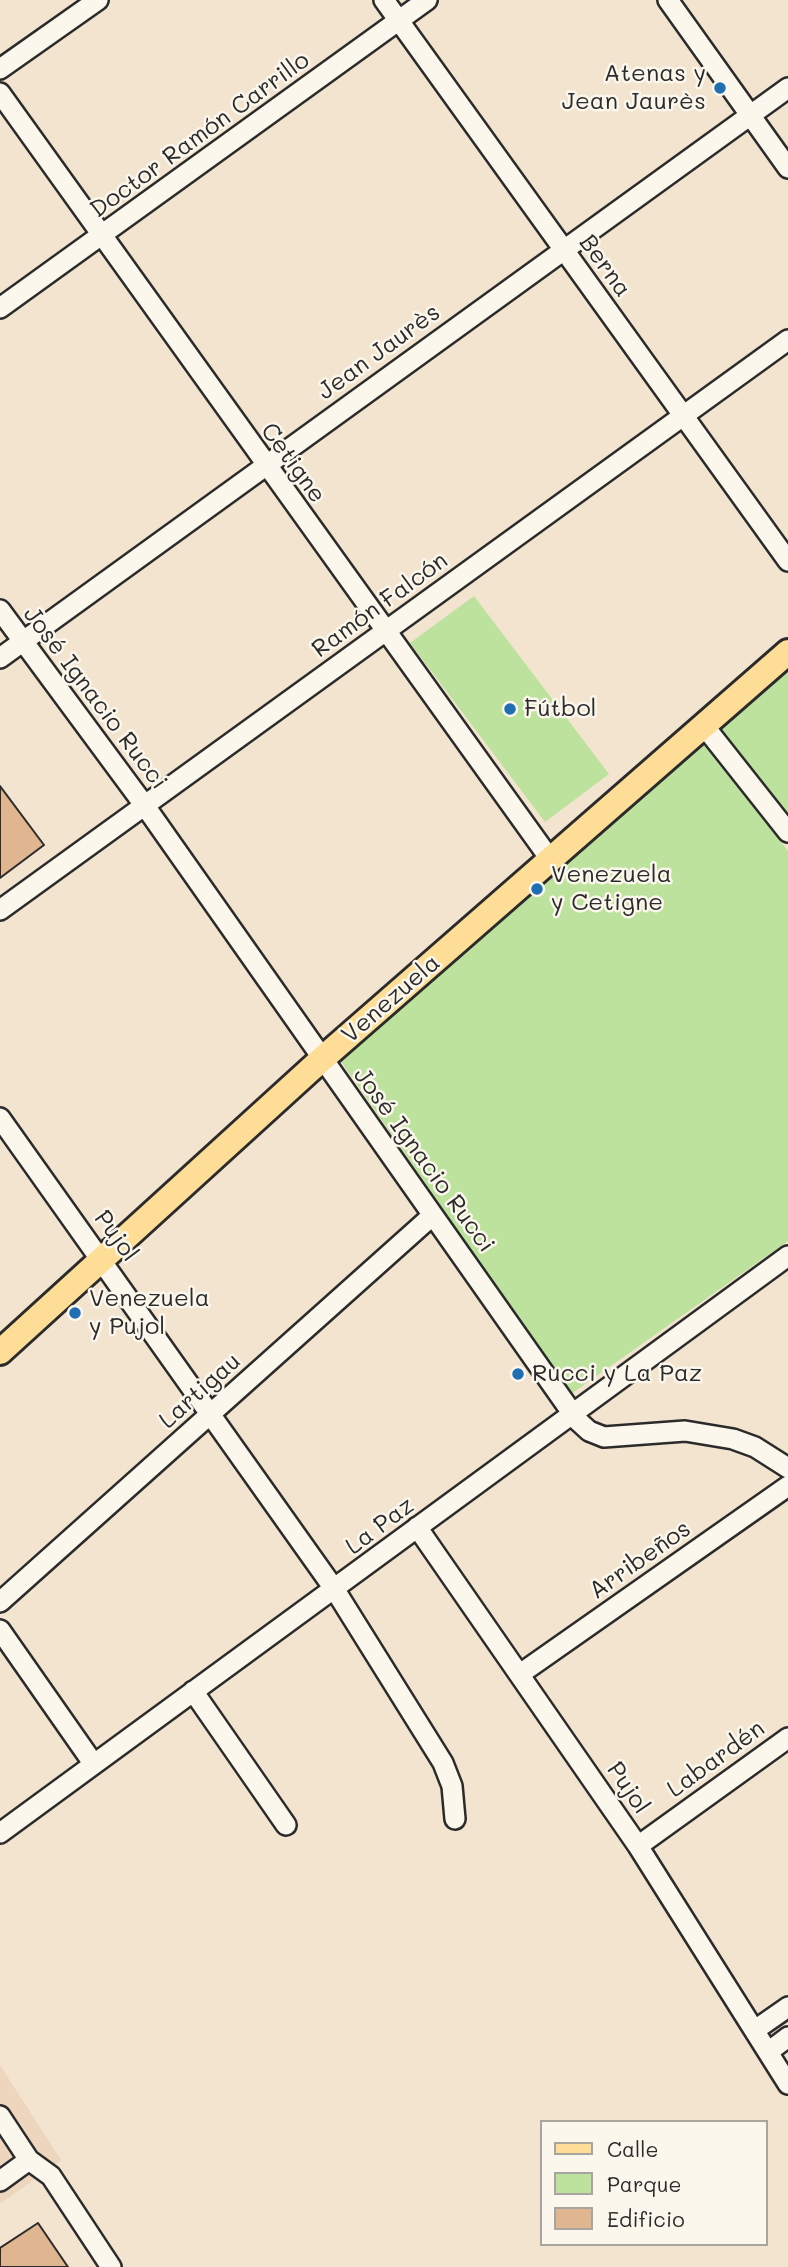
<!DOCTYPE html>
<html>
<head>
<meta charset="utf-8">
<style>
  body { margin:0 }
  #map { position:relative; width:788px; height:2267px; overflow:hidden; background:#f3e4d0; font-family:Mali,sans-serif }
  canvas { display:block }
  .legend { position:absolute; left:540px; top:2120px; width:228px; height:126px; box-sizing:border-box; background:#fbf7ec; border:2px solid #a8a59f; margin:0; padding:9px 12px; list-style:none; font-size:21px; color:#2b2b2b }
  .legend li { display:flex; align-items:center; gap:14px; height:35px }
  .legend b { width:35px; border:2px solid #a8a59f }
</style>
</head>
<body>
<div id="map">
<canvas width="788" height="2267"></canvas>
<ul class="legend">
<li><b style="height:9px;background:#fedd96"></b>Calle</li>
<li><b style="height:19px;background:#bce29d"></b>Parque</li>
<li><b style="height:19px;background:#dfb690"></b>Edificio</li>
</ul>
</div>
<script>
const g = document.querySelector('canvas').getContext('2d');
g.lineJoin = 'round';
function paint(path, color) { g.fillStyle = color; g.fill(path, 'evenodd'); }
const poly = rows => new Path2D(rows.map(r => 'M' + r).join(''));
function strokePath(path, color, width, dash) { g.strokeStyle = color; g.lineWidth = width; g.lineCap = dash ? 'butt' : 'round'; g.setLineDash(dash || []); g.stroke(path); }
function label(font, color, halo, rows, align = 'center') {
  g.font = font + ' Mali,sans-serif'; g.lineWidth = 5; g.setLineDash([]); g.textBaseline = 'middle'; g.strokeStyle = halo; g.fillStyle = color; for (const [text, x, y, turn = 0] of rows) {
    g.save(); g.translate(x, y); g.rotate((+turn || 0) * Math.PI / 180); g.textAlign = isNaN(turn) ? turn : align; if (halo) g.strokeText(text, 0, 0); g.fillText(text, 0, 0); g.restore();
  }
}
paint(poly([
  [0,2065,61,2160,0,2204]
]), '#edd6bd');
paint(poly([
  [474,596,609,774,545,822,410,643],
  [788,666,788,817,717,726],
  [702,740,788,851,788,1241,571,1394,338,1057]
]), '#bce29d');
const building = poly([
  [0,786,44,845,0,878,0,786],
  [38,2223,68,2267,0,2267,0,2248,38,2223]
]);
paint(building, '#dfb690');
strokePath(building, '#2b2b2b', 2);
const minor = poly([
  [384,0,788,561],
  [668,0,788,168],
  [0,69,98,0],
  [0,93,550,859],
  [0,308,427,0],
  [0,610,145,806,577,1420,589,1431,604,1437,685,1431,733,1439,755,1447,788,1468],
  [0,658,788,88],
  [705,727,788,832],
  [0,910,788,340],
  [0,1118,335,1590,443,1763,452,1786,455,1819],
  [417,1527,638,1846,788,2084],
  [0,1602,433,1215],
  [0,1630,93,1763],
  [520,1674,788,1486],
  [193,1691,286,1825],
  [0,1833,788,1256],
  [638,1846,788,1738],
  [755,2030,788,2007],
  [768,2052,788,2037],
  [0,2116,29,2160,51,2176,111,2267],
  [0,2181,29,2160]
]);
const major = poly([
  [0,1352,322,1059,788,652]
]);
strokePath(minor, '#2b2b2b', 24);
strokePath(major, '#2b2b2b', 30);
strokePath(minor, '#fbf7ec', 19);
strokePath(major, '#fedd96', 24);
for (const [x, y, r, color] of [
  [720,88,7,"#1f6fb2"],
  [510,709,7,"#1f6fb2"],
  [537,889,7,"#1f6fb2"],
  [75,1313,7,"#1f6fb2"],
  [518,1374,7,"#1f6fb2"]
]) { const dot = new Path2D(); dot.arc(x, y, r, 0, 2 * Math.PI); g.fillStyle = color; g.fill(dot); strokePath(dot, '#fbf7ec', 2.5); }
label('24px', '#2b2b2b', '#fbf7ec', [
  ["Atenas y",706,74,"right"],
  ["Jean Jaurès",706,102,"right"],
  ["Fútbol",524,709],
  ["Venezuela",551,875],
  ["y Cetigne",551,903],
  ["Venezuela",89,1299],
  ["y Pujol",89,1327],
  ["Rucci y La Paz",532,1374]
], 'left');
label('24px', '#2b2b2b', '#fbf7ec', [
  ["Doctor Ramón Carrillo",200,135,-36],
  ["Berna",605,266,54],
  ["Jean Jaurès",379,352,-36],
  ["Cetigne",293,463,54],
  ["Ramón Falcón",380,605,-36],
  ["José Ignacio Rucci",95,698,53],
  ["Venezuela",391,999,-41],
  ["José Ignacio Rucci",424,1160,54],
  ["Pujol",116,1236,54],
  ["Lartigau",200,1391,-42],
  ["La Paz",380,1526,-37],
  ["Arribeños",640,1560,-35],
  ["Labardén",716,1759,-36],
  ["Pujol",628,1788,56]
]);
</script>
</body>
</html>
